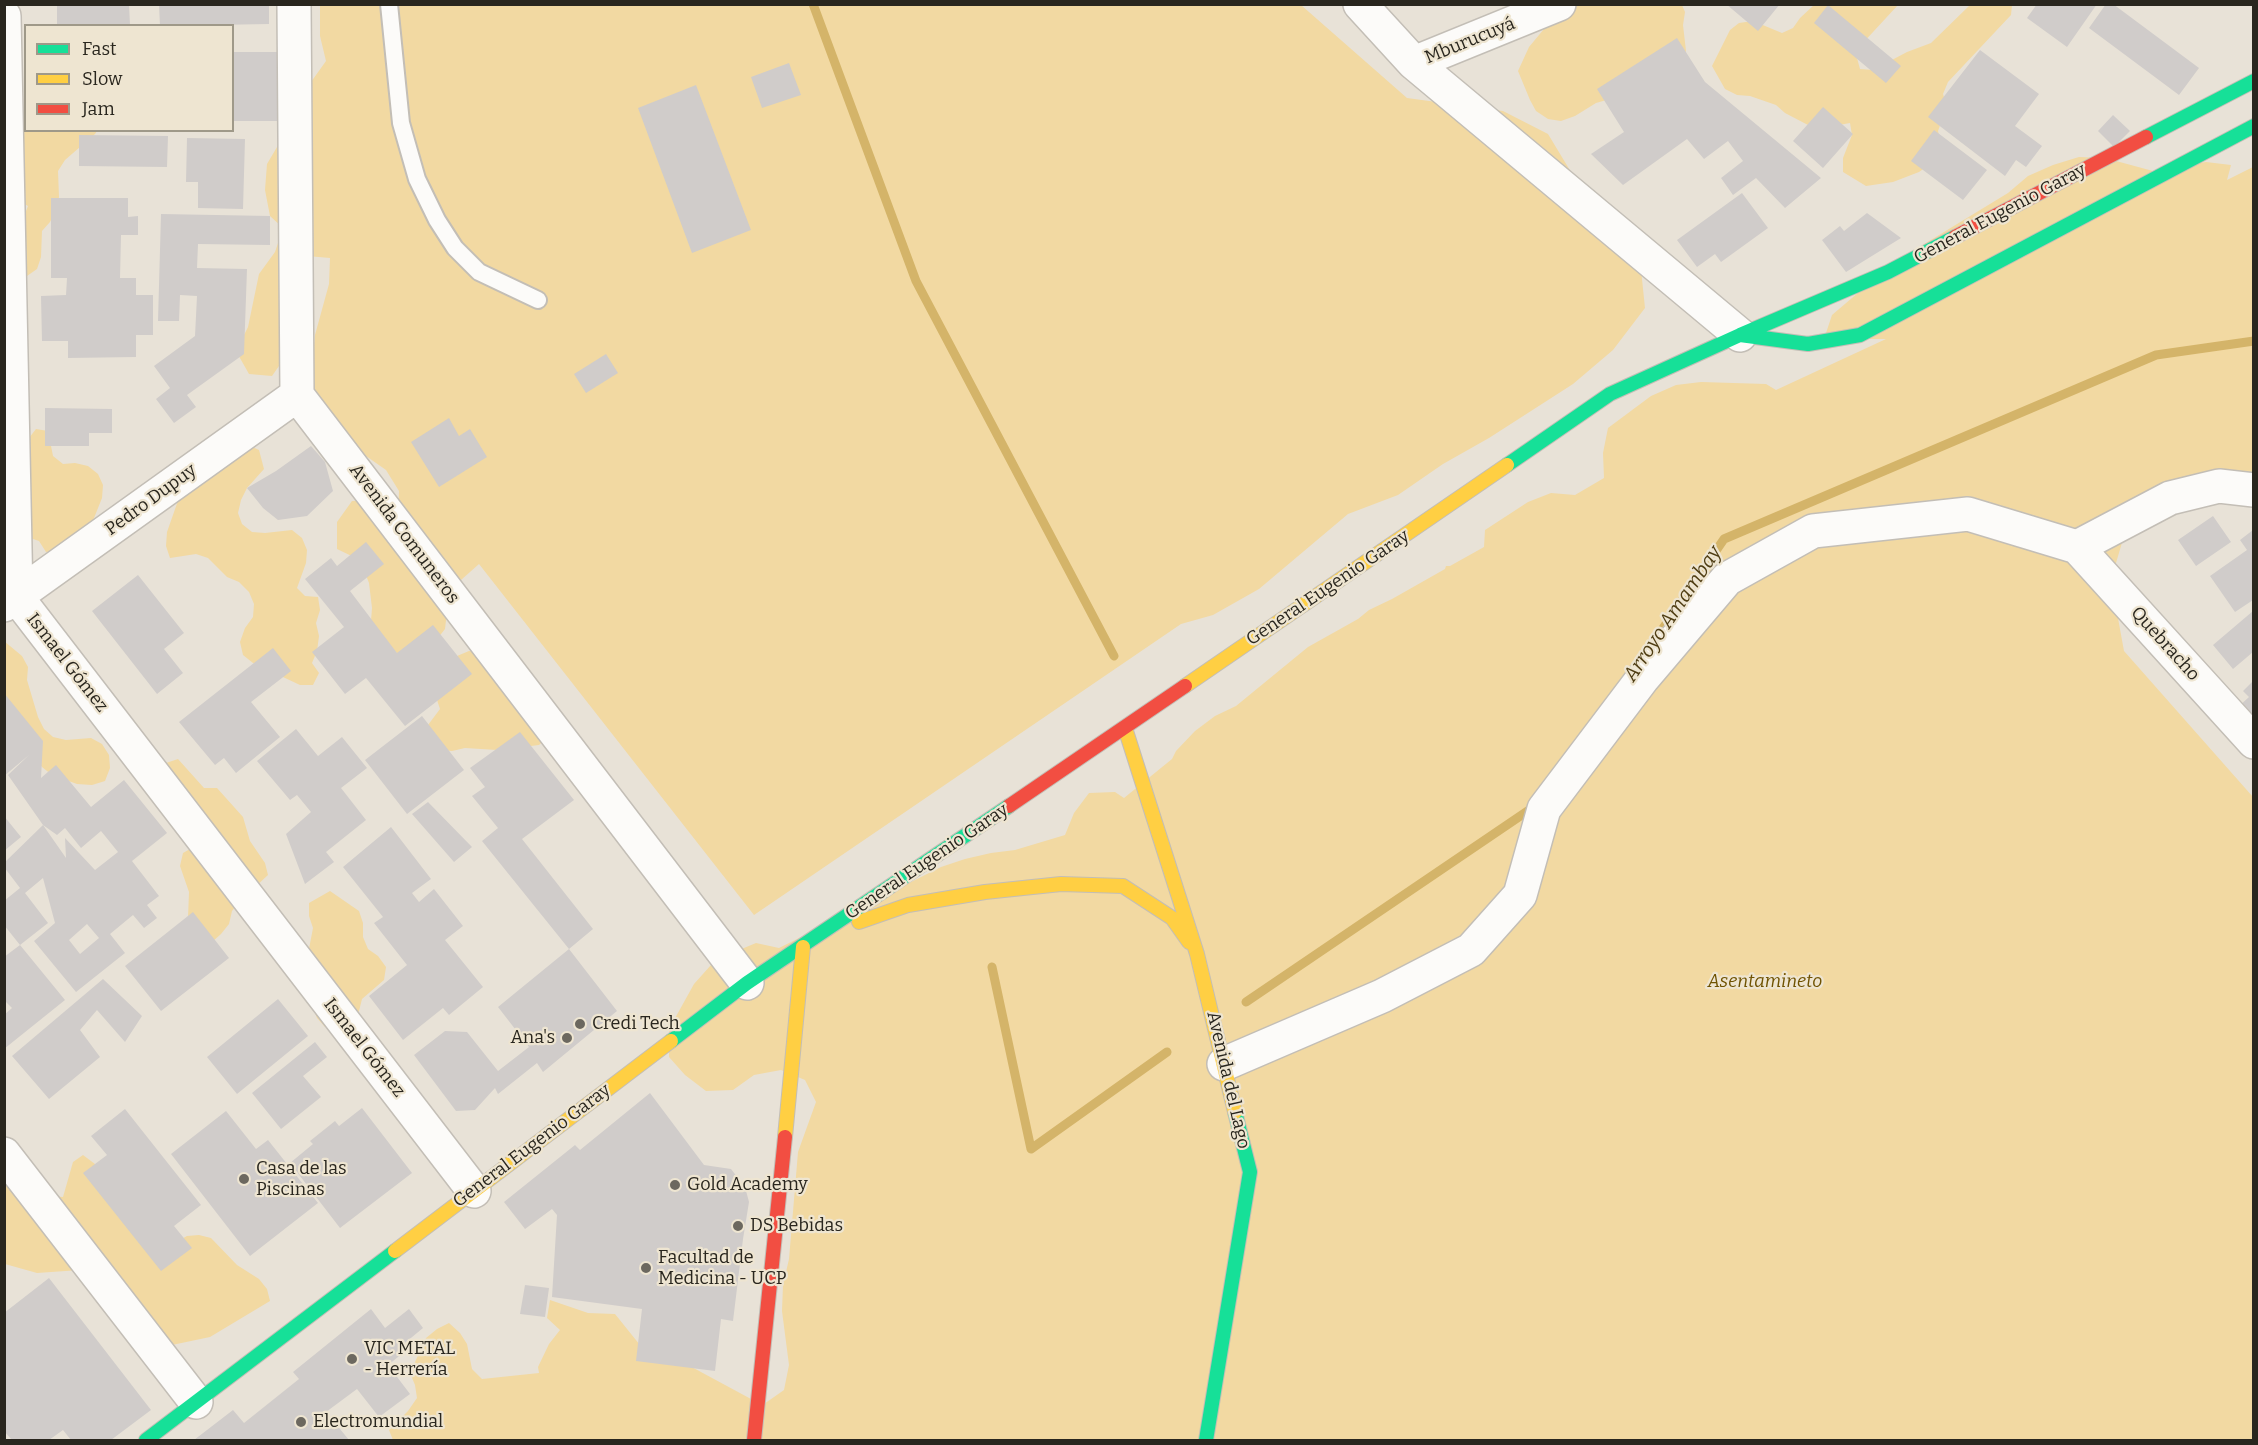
<!DOCTYPE html>
<html>
<head>
<meta charset="utf-8">
<style>
  body { margin:0 }
  #map { position:relative; width:2258px; height:1445px; overflow:hidden; background:#e8e2d7; font-family:Bitter,serif }
  canvas { display:block }
  .frame { position:absolute; inset:0; border:6px solid #29261e; pointer-events:none }
  .legend { position:absolute; left:24px; top:24px; width:210px; height:108px; box-sizing:border-box; background:#eee5d1; border:2px solid #9f9989; margin:0; padding:8px 10px; list-style:none; font-size:18px; color:#29261e }
  .legend li { display:flex; align-items:center; gap:12px; height:30px }
  .legend b { width:30px; border:2px solid #9f9989 }
</style>
</head>
<body>
<div id="map">
<canvas width="2258" height="1445"></canvas>
<div class="frame"></div>
<ul class="legend">
<li><b style="height:8px;background:#16e098"></b>Fast</li>
<li><b style="height:8px;background:#ffcf43"></b>Slow</li>
<li><b style="height:8px;background:#f24e42"></b>Jam</li>
</ul>
</div>
<script>
const g = document.querySelector('canvas').getContext('2d');
g.lineJoin = 'round';
function paint(path, color) { g.fillStyle = color; g.fill(path, 'evenodd'); }
const poly = rows => new Path2D(rows.map(r => 'M' + r).join(''));
function strokePath(path, color, width, dash) { g.strokeStyle = color; g.lineWidth = width; g.lineCap = dash ? 'butt' : 'round'; g.setLineDash(dash || []); g.stroke(path); }
function label(font, color, halo, rows, align = 'center') {
  g.font = font + ' Bitter,serif'; g.lineWidth = 4.5; g.setLineDash([]); g.textBaseline = 'middle'; g.strokeStyle = halo; g.fillStyle = color; for (const [text, x, y, turn = 0] of rows) {
    g.save(); g.translate(x, y); g.rotate((+turn || 0) * Math.PI / 180); g.textAlign = isNaN(turn) ? turn : align; if (halo) g.strokeText(text, 0, 0); g.fillText(text, 0, 0); g.restore();
  }
}
paint(poly([
  [320,4,1301,5,1407,98,1503,111,1548,134,1574,177,1640,260,1645,308,1613,350,1573,384,1489,438,1443,464,1398,495,1348,514,1259,589,1213,615,1181,624,754,915,479,564,461,580,448,603,445,629,430,648,411,663,370,634,372,608,369,583,360,560,337,549,337,522,352,501,378,500,398,517,399,491,386,470,366,456,310,387,315,335,329,284,330,258,307,256,286,356,272,376,249,374,236,351,248,327,259,274,275,252,283,228,270,216,265,190,267,164,280,142,291,99,311,82,326,61,320,36],
  [1546,5,1682,5,1685,12,1683,25,1686,51,1680,62,1610,99,1596,103,1575,116,1561,121,1548,119,1536,111,1530,100,1518,71,1529,47,1544,29,1547,16],
  [1814,5,1898,5,1861,45,1857,58,1860,69,1873,70,1907,52,1931,43,1970,5,2012,5,2011,15,1948,82,1943,94,1947,106,1938,131,1941,143,1929,165,1919,172,1893,182,1866,186,1843,172,1843,158,1852,135,1850,123,1822,128,1808,125,1785,113,1776,105,1750,96,1737,95,1725,89,1712,66,1730,30,1739,23,1753,21,1782,33,1793,28,1800,18],
  [25,114,26,130,97,131,95,134,65,160,58,171,59,197,56,210,50,222,42,231,41,257,37,269,27,276,16,268,18,231,28,206,17,200,22,116],
  [2079,157,2105,158,2153,171,2206,162,2231,165,2227,180,2253,167,2253,483,2126,529,2111,580,2124,651,2253,797,2253,1440,393,1440,389,1430,408,1411,417,1398,415,1385,410,1373,426,1338,437,1329,449,1323,460,1333,467,1344,472,1369,482,1379,539,1373,538,1367,549,1344,560,1330,547,1318,550,1300,588,1313,615,1314,648,1355,688,1365,751,1399,764,1404,784,1390,789,1365,782,1311,783,1285,789,1259,798,1152,816,1102,805,1080,781,1070,754,1075,733,1090,706,1091,685,1075,669,1057,669,1029,694,984,711,965,732,953,756,943,779,948,941,867,965,859,991,853,1015,850,1065,835,1074,813,1089,793,1115,792,1124,798,1172,759,1176,751,1195,731,1215,716,1236,706,1308,647,1358,619,1369,610,1392,599,1445,569,1446,566,1450,566,1484,547,1485,530,1528,502,1551,493,1575,495,1604,478,1603,453,1608,428,1651,396,1676,385,1701,382,1766,384,1776,390,1886,339,1824,339,1832,315,1893,263,2008,193,2028,176,2053,165],
  [36,429,48,431,53,456,63,464,75,463,88,466,98,474,103,485,102,498,92,523,58,551,46,552,39,541,27,537,29,438],
  [248,445,259,450,264,469,247,488,241,500,238,513,242,524,252,532,265,533,292,530,302,538,307,550,306,563,297,588,305,596,318,597,320,610,316,623,319,636,317,651,312,663,319,673,313,685,300,685,253,663,243,655,240,642,245,628,253,617,254,604,249,592,239,582,227,577,208,558,196,554,170,558,166,546,167,532,180,495],
  [4,641,22,656,28,667,27,680,38,717,44,729,53,737,66,740,91,738,102,744,109,755,110,768,105,781,92,785,77,784,52,775,42,767,4,725],
  [469,651,483,652,548,736,539,745,497,750,465,748,452,751,437,750,425,729,440,709,436,697,457,656],
  [178,759,204,788,217,788,243,817,250,841,265,863,268,875,240,901,232,911,229,924,221,934,212,942,188,918,189,892,180,866,183,853,197,845,160,775,166,763],
  [330,891,359,911,363,923,363,937,368,949,378,956,386,967,384,980,362,999,359,1011,352,1023,325,1027,317,1018,312,1005,308,954,313,928,309,916,309,903],
  [4,1149,50,1196,63,1197,73,1162,83,1155,103,1170,176,1242,187,1236,199,1235,211,1238,237,1265,259,1279,267,1289,270,1301,210,1337,172,1345,80,1270,37,1273,5,1264]
]), '#f2d9a2');
strokePath(poly([
  [813,4,916,281,1114,656],
  [1655,640,1724,539,2156,355,2254,341],
  [992,967,1031,1149,1167,1052],
  [1246,1002,1535,806]
]), '#d4b469', 9);
paint(poly([
  [57,4,129,4,130,25,57,26],
  [159,4,269,4,269,24,160,26],
  [1726,4,1780,4,1758,31],
  [2037,4,2097,4,2067,47,2027,18],
  [2106,4,2113,4,2199,68,2179,95,2089,28],
  [1828,5,1901,66,1886,83,1814,23],
  [1677,38,1705,82,1821,178,1785,208,1756,178,1733,195,1721,178,1743,161,1728,141,1704,159,1687,139,1623,185,1591,154,1624,132,1597,89],
  [1980,50,2039,94,2015,126,2042,146,2026,167,2016,160,2005,176,1928,117],
  [232,52,280,52,280,121,232,121],
  [789,63,801,95,762,108,751,77],
  [696,85,751,230,692,253,638,108],
  [1823,107,1853,134,1823,168,1793,141],
  [2113,115,2130,131,2114,147,2098,131],
  [1934,130,1987,170,1963,200,1911,161],
  [79,135,168,136,167,167,79,166],
  [187,138,245,139,243,209,198,208,198,182,186,182],
  [1742,193,1768,228,1721,262,1715,254,1697,267,1677,240],
  [51,198,128,198,128,217,138,216,138,235,121,235,120,278,136,278,136,295,153,295,153,335,136,335,136,357,68,358,68,341,42,341,41,296,66,295,67,278,51,278],
  [1867,213,1901,238,1846,272,1822,240,1840,226,1844,231],
  [161,214,270,216,270,245,198,244,197,268,247,269,244,354,187,395,196,407,174,423,156,399,170,388,154,366,195,336,197,296,180,295,179,321,158,321],
  [606,354,618,373,586,393,574,374],
  [45,408,112,409,112,433,89,433,89,446,45,446],
  [449,418,459,436,470,429,487,457,439,487,411,442],
  [311,446,325,462,333,491,307,516,278,520,263,508,247,488,276,471],
  [2213,516,2231,542,2196,566,2178,540],
  [2253,530,2253,600,2235,612,2210,576,2247,550,2240,540],
  [366,542,384,564,350,591,397,653,433,625,472,674,405,726,366,678,345,694,312,652,344,627,305,579,331,558,337,566],
  [138,575,184,633,164,649,183,673,157,694,92,611],
  [2253,611,2253,652,2233,669,2213,645],
  [273,648,291,671,251,702,280,737,236,773,224,758,215,765,179,722],
  [2253,681,2253,718,2237,708,2249,697,2243,691],
  [4,693,43,741,41,778,56,765,91,807,124,780,167,833,132,861,159,896,147,905,157,918,144,928,133,915,110,934,125,953,76,992,34,941,55,923,43,878,25,893,48,923,20,945,4,925,4,901,20,888,4,867,4,863,43,825,8,775,29,755,4,776],
  [43,825,57,835,65,828,81,848,101,831,118,852,95,870,65,838,66,858],
  [87,924,99,938,80,954,69,940],
  [422,716,464,770,407,814,365,760],
  [296,729,318,756,342,737,367,768,341,788,366,820,326,852,334,862,305,884,286,834,311,812,297,795,290,800,257,761],
  [520,732,574,800,522,839,593,929,569,949,617,1011,543,1072,537,1063,498,1094,495,1088,475,1110,456,1111,414,1055,445,1031,467,1032,498,1071,529,1047,498,1007,569,949,482,841,498,828,472,796,485,787,470,768],
  [428,802,472,847,454,862,412,814],
  [4,816,21,837,4,851],
  [391,827,431,879,412,893,419,902,434,889,463,926,445,940,483,987,449,1015,443,1008,403,1040,369,996,407,965,374,923,383,917,343,867],
  [193,912,229,958,161,1011,125,966],
  [20,945,65,1000,4,1049,4,1015,12,1008,4,1000,4,957],
  [103,979,142,1016,125,1042,97,1010,80,1030,100,1057,49,1099,12,1056],
  [278,999,308,1036,237,1094,207,1057],
  [315,1042,327,1057,303,1076,321,1097,281,1129,252,1093],
  [650,1093,704,1165,731,1169,745,1187,749,1202,743,1239,733,1321,721,1319,715,1371,636,1361,642,1309,552,1297,557,1215,552,1209,525,1229,504,1202,575,1145,580,1150],
  [362,1108,412,1173,340,1228,290,1163,313,1144,310,1141,335,1121,339,1126],
  [125,1109,201,1205,174,1226,192,1248,161,1271,83,1173,107,1155,91,1136],
  [226,1111,256,1149,268,1140,318,1203,250,1256,171,1154],
  [49,1278,151,1410,111,1440,71,1440,63,1430,49,1440,12,1440,4,1431,4,1313],
  [525,1285,549,1288,545,1317,520,1314],
  [371,1309,385,1328,409,1309,423,1328,400,1347,403,1353,388,1365,410,1394,379,1417,357,1389,326,1412,349,1440,194,1440,233,1410,244,1423,299,1379,293,1372]
]), '#d0ccca');
const lane = poly([
  [389,4,401,123,417,179,437,220,455,248,479,272,538,300]
]);
const street = poly([
  [294,4,297,395,747,983],
  [1360,4,1414,63,1740,335],
  [4,16,16,596,474,1191],
  [1414,63,1559,4],
  [2077,547,2254,742],
  [4,605,297,395],
  [1224,1064,1382,996,1471,950,1520,895,1544,809,1643,678,1727,579,1813,531,1968,514,2077,547,2170,498,2219,486,2254,490],
  [4,1154,196,1402]
]);
const fast = poly([
  [2146,137,2254,81],
  [1740,335,1808,344,1860,335,2254,126],
  [1507,465,1610,394,1740,335,1888,272,1955,237],
  [671,1041,747,983,1009,806],
  [146,1440,395,1251],
  [1206,1440,1250,1172,1235,1112]
]);
const slow = poly([
  [1185,686,1507,465],
  [1125,728,1197,954,1235,1112],
  [859,922,908,905,985,892,1061,884,1123,886,1172,918,1189,942],
  [785,1137,803,947],
  [395,1251,671,1041]
]);
const jam = poly([
  [1955,237,2146,137],
  [1009,806,1185,686],
  [754,1440,785,1137]
]);
strokePath(lane, '#c3beb6', 20);
strokePath(street, '#c3beb6', 36);
strokePath(fast, '#c3beb6', 16);
strokePath(slow, '#c3beb6', 16);
strokePath(jam, '#c3beb6', 16);
strokePath(lane, '#fcfbf9', 16);
strokePath(street, '#fcfbf9', 33);
strokePath(fast, '#16e098', 14);
strokePath(slow, '#ffcf43', 14);
strokePath(jam, '#f24e42', 14);
for (const [x, y, r, color] of [
  [580,1024,6,"#6c685f"],
  [567,1038,6,"#6c685f"],
  [244,1179,6,"#6c685f"],
  [675,1185,6,"#6c685f"],
  [738,1226,6,"#6c685f"],
  [646,1268,6,"#6c685f"],
  [352,1359,6,"#6c685f"],
  [301,1422,6,"#6c685f"]
]) { const dot = new Path2D(); dot.arc(x, y, r, 0, 2 * Math.PI); g.fillStyle = color; g.fill(dot); strokePath(dot, '#eee5d1', 2); }
label('18px', '#29261e', '#eee5d1', [
  ["Mburucuyá",1470,41,-22],
  ["General Eugenio Garay",2000,214,-28],
  ["Pedro Dupuy",151,500,-36],
  ["Avenida Comuneros",404,534,53],
  ["General Eugenio Garay",1328,588,-34],
  ["Quebracho",2165,644,48],
  ["Ismael Gómez",67,663,52],
  ["General Eugenio Garay",927,862,-34],
  ["Ismael Gómez",364,1048,52],
  ["Avenida del Lago",1228,1080,77],
  ["General Eugenio Garay",532,1146,-37]
]);
label('italic 18px', '#6f5200', '#eee5d1', [
  ["Asentamineto",1765,982]
]);
label('18px', '#29261e', '#eee5d1', [
  ["Credi Tech",592,1024],
  ["Ana's",555,1038,"right"],
  ["Casa de las",256,1169],
  ["Piscinas",256,1190],
  ["Gold Academy",687,1185],
  ["DS Bebidas",750,1226],
  ["Facultad de",658,1258],
  ["Medicina - UCP",658,1279],
  ["VIC METAL",364,1349],
  ["- Herrería",364,1370],
  ["Electromundial",313,1422]
], 'left');
label('italic 20px', '#4f3d13', '#eee5d1', [
  ["Arroyo Amambay",1673,614,-56]
]);
</script>
</body>
</html>
